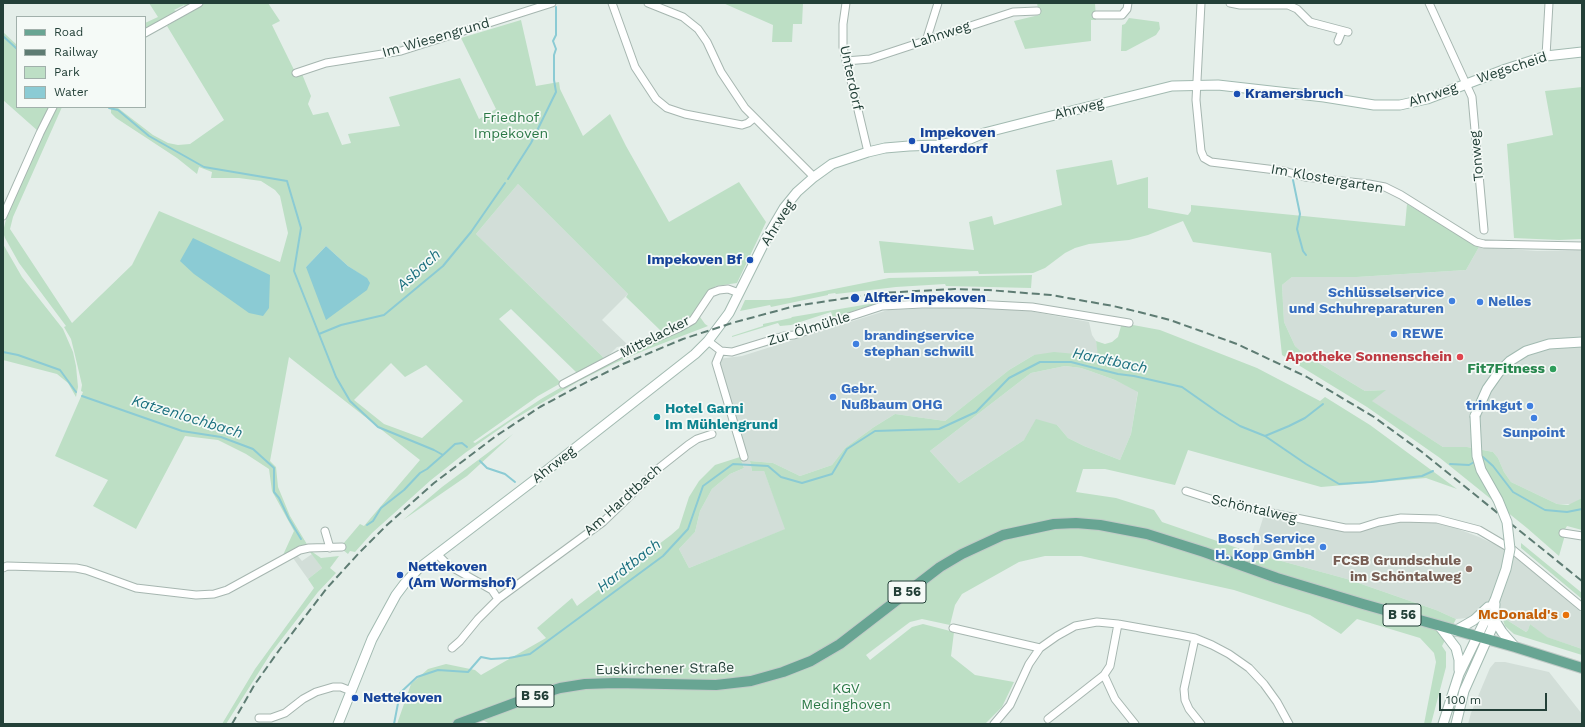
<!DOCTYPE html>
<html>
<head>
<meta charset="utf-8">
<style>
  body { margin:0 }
  #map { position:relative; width:1585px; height:727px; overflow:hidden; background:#e4eee9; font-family:"Work Sans",sans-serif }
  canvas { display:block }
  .frame { position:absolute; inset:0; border:4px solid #234038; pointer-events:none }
  .legend { position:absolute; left:16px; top:16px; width:130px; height:92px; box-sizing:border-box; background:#f5faf7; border:1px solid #a1b0ab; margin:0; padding:5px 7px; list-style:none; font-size:12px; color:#234038 }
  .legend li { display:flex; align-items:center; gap:8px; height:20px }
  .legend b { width:20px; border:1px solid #a1b0ab }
  .scale { position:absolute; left:1439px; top:693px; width:108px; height:18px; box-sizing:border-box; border:2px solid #234038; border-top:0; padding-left:5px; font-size:12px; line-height:14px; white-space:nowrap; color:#234038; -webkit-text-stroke:3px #f5faf7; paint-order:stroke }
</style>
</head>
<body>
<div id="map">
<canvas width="1585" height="727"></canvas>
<div class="frame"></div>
<ul class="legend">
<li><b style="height:5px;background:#68a593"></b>Road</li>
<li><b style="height:5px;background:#5e7c73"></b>Railway</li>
<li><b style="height:11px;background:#bddfc5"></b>Park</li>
<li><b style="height:11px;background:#8bcbd4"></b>Water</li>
</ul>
<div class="scale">100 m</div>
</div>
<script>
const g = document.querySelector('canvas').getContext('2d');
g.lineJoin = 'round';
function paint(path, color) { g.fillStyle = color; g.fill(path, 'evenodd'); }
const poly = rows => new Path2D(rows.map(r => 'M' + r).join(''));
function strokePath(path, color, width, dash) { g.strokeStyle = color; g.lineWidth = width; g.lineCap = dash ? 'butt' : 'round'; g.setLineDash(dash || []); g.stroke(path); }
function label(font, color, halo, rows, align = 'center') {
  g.font = font + ' "Work Sans",sans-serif'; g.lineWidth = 3.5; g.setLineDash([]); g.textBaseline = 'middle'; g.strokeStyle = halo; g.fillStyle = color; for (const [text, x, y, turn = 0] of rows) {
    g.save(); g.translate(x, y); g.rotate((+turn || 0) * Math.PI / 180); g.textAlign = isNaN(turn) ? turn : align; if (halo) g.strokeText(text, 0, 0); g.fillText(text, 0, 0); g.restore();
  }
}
paint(poly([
  [518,184,628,294,602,320,628,345,617,347,605,359,476,234],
  [1479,247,1537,251,1582,250,1582,498,1572,504,1557,504,1511,482,1504,472,1498,458,1493,452,1467,447,1443,447,1371,401,1385,390,1365,391,1304,354,1295,346,1284,322,1282,285,1292,277,1357,277,1466,270],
  [969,307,1029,311,1089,322,1092,335,1096,341,1099,356,1034,355,1009,370,945,421,895,414,874,427,845,448,832,465,800,476,773,463,750,461,752,471,764,471,786,529,689,568,679,549,695,532,700,511,712,489,730,474,744,468,740,457,743,455,718,359,742,356,888,310],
  [1065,366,1081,368,1090,371,1115,380,1138,391,1131,434,1120,460,1084,446,1068,438,1057,425,1024,440,959,483,930,451,1031,373],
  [1264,515,1353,532,1393,521,1437,521,1479,537,1507,550,1582,613,1582,649,1546,637,1530,624,1528,630,1526,632,1502,617,1492,616,1456,619,1436,610,1347,579,1252,553],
  [312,554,322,568,308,579,293,558,297,555,302,561],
  [1495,662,1505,662,1549,672,1582,714,1582,724,1468,724,1471,713,1490,668]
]), '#d2ded8');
paint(poly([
  [149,3,268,3,280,21,272,25,297,76,302,74,311,96,308,104,313,115,328,112,342,145,351,143,348,134,400,126,389,97,460,78,479,119,496,109,461,38,521,20,536,86,559,82,560,89,583,136,610,114,626,146,669,222,739,182,766,222,737,283,716,286,708,292,691,318,661,331,626,297,628,294,518,184,476,234,605,359,577,373,511,309,499,319,561,383,538,396,473,442,475,443,541,399,579,377,622,356,690,326,700,317,705,324,708,326,648,349,615,363,579,381,511,421,465,453,431,480,372,533,355,552,350,551,348,554,343,550,343,544,360,524,364,526,420,460,289,357,270,461,276,467,278,487,290,516,308,546,298,548,283,555,294,531,272,491,269,469,246,454,218,440,185,436,136,529,93,506,108,480,55,456,83,392,81,391,82,385,74,351,71,339,64,327,66,326,19,263,5,238,3,232,7,215,55,107,62,107,13,217,10,229,72,323,132,265,159,211,280,262,288,233,280,196,275,190,261,181,239,178,211,178,212,172,199,167,197,174,177,158,116,118,111,113,111,107,118,108,153,135,168,143,178,145,190,144,224,120,167,26,189,12,188,10,184,5,174,10,178,12,145,29,145,23,158,17],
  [326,246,348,266,366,278,306,267],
  [391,363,405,377,426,365,463,401,422,438,384,424,354,400],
  [723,3,803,3,802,24,793,24,792,42,772,42,773,25],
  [1037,3,1095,3,1096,20,1091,20,1091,41,1025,49,1014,21,1039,15],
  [1129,18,1159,22,1160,29,1156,35,1126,51,1121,51,1122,25,1125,24],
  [3,32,17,45,17,107,50,107,38,131,3,100],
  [1582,87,1582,239,1559,240,1514,238,1507,144,1553,135,1545,91],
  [1112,160,1117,185,1148,177,1148,208,1188,215,1191,211,1191,205,1405,226,1407,204,1479,247,1466,270,1357,277,1292,277,1282,285,1284,322,1295,346,1304,354,1365,391,1386,390,1372,401,1443,447,1467,447,1493,452,1498,458,1504,472,1511,482,1557,504,1568,505,1582,498,1582,530,1567,526,1564,531,1565,535,1559,556,1527,528,1440,458,1367,407,1282,355,1271,253,1193,242,1183,221,1148,235,1129,240,1089,244,1075,248,1065,253,1045,268,1033,273,979,274,978,271,884,273,879,241,974,250,969,222,992,216,994,225,1062,205,1056,170],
  [3,244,22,277,63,329,73,352,76,366,78,387,76,397,68,383,57,374,3,360],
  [1032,275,1031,288,946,286,945,284,896,287,836,294,835,293,828,294,828,295,771,307,770,305,740,311,745,300,769,300,789,298,889,278],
  [881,302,833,318,831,312,791,325,780,326,778,323,732,337,732,336,763,326,763,324,791,318,792,317],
  [1124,325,1133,325,1160,330,1257,368,1320,401,1325,397,1370,425,1457,489,1426,478,1321,487,1188,450,1175,485,1105,469,1083,469,1076,492,1116,498,1154,510,1162,522,1252,553,1347,579,1436,610,1456,619,1442,646,1446,652,1446,667,1431,724,1424,724,1436,662,1434,653,1420,638,1357,619,1341,634,1310,615,1234,590,1081,556,1045,556,1019,562,962,594,955,605,950,625,922,619,910,622,866,655,870,660,912,627,923,624,954,632,951,656,975,675,1014,682,1002,707,985,724,490,724,477,717,458,724,397,724,411,684,428,669,446,664,475,670,481,675,546,638,537,628,572,598,577,606,671,535,679,528,689,497,699,481,715,465,740,457,744,468,730,474,712,489,700,511,695,532,679,549,689,568,785,529,764,471,752,471,750,461,773,463,800,476,832,465,845,448,874,427,895,414,945,421,1009,370,1034,355,1054,352,1098,356,1096,341,1105,344,1112,342,1118,337,1121,326],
  [1065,366,1081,368,1090,371,1115,380,1138,392,1131,434,1120,460,1084,446,1068,438,1057,425,1036,419,1024,440,959,483,930,451,1031,373],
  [513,434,467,476,403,520,442,487],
  [1521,543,1582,593,1582,599,1521,548],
  [311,551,321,558,339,556,330,568,336,573,318,592,271,653,226,724,222,724,255,669,314,588,308,579,322,568,310,552],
  [1502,617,1526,632,1528,630,1530,624,1547,637,1582,649,1582,655,1514,634,1505,626]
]), '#bddfc5');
paint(poly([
  [193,238,270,275,269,308,263,316,249,313,194,274,180,261],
  [326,246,348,266,367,278,370,283,367,290,326,320,306,267]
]), '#8bcbd4');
strokePath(poly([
  [3,36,17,49],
  [109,108,118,110,149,136,204,167,287,181,301,228,294,271,336,377,350,401,378,427,434,450,443,455,455,444,462,443,467,447],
  [508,179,531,143,556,92,554,80,554,55,556,49,553,41,556,35,556,7],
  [1293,180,1300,214,1297,229,1303,251,1306,255],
  [319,334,341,325,384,315,443,266,471,232,505,183],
  [3,352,18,355,60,370,76,392],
  [82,396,182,431,221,437,253,449,274,468,274,492,279,498,289,519,301,539],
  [1265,436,1289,426,1305,418,1323,404],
  [1480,459,1483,457,1493,466,1513,492,1545,510,1567,512,1582,509],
  [480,461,487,468,505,474,515,482],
  [1450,464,1469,465,1476,461],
  [367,525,373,521,381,508,404,490,420,473,427,469,443,455],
  [394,724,400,693,417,677,438,670,468,672,481,657,491,659,509,658,530,654,663,556,688,529,703,486,733,464,768,466,781,477,802,483,832,474,847,449,875,431,939,429,976,412,1009,378,1040,362,1071,362,1118,374,1134,376,1182,387,1219,413,1240,426,1265,436,1306,464,1339,484,1371,482,1422,476,1433,471]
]), '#8bcbd4', 2);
const street = poly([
  [612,3,635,67,656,99,667,108,685,114,742,125,748,123,754,118],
  [648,3,683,17,698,29,707,42,721,72,745,108,814,177],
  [846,3,843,24,843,47,868,152],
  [1201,3,1196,100,1201,151,1204,158,1211,162,1284,171,1305,177,1369,184,1385,187,1401,195,1476,242,1484,244,1582,246],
  [1230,3,1240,5,1288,5,1297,9,1310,22,1348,32],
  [1429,3,1472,97,1484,230],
  [1096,15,1122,15,1127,9,1128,3],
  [145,33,199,3],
  [926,41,938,3],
  [1338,41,1342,31],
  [1546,56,1549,3],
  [846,61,870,59,1013,12,1037,11],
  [296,73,326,63,401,51,552,3],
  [3,216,40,133,53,107],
  [708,341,721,351,732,352,784,336,794,335,882,306,922,304,973,304,1032,307,1129,323],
  [721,351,716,363,744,457],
  [563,384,620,354,679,328,693,320,711,293,719,290,728,289,739,293],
  [1186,491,1223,503,1345,528,1360,528,1379,522,1401,518,1437,519,1479,530,1513,550,1582,607],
  [325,531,330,548],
  [1563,533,1582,536],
  [437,554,448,565,492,590,498,599],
  [3,568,7,566,76,568,86,570,136,588,196,595,214,594,227,590,300,550,309,548,342,547],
  [953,628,1040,648],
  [1195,638,1184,689,1185,700,1189,709,1201,724],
  [452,648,460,641,478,619,498,599,603,522,659,468,688,445,697,439,712,434],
  [1104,675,1115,699,1135,724],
  [259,718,271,718,285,713,303,699,316,692,333,687,341,687,351,691],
  [1048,719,1104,675,1110,666,1118,624],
  [994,724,1010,705,1029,664,1040,648,1057,636,1075,626,1097,622,1118,624,1180,635,1195,638,1212,645,1229,654,1249,668,1264,684,1277,702,1289,724]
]);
const secondary = poly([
  [1475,416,1487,389,1499,372,1510,361,1526,351,1549,344,1582,342],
  [1494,619,1502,632,1515,647],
  [1440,627,1456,648,1459,660,1459,670],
  [1455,631,1474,620,1488,607],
  [338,724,372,639,396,595,405,583,419,568,537,478,695,354,708,341,729,313,767,237,784,208,797,192,814,177,832,164,868,152,885,148,909,146,938,145,970,139,984,133,1035,120,1172,86,1218,85,1324,97,1374,105,1400,105,1427,99,1506,69,1546,56,1582,52],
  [1443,724,1459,674,1495,600],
  [1456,724,1464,691,1492,628,1494,619,1495,604]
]);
const primary = poly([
  [458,724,528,698,560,688,585,684,615,683,716,685,751,681,783,672,811,661,840,644,940,567,962,554,1003,535,1054,524,1076,523,1100,525,1147,534,1204,552,1277,578,1363,604,1515,647,1582,668]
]);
strokePath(street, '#a6b6b0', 9);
strokePath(secondary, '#a2bab1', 11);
strokePath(primary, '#c1cac7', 12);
strokePath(street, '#fff', 7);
strokePath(secondary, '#fff', 9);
strokePath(primary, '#68a593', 10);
strokePath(poly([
  [232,724,255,684,280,649,327,588,359,553,387,525,434,483,496,436,540,407,579,386,623,364,683,339,732,323,795,306,880,293,955,289,988,290,1051,295,1113,306,1139,312,1170,320,1237,344,1307,377,1374,417,1422,452,1582,581]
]), '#5e7c73', 2, [8, 4]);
const secondaryBridge = poly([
  [1475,416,1477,456,1481,470,1498,500,1507,522,1510,549,1506,569,1495,600]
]);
strokePath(secondaryBridge, '#a2bab1', 11, []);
strokePath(secondaryBridge, '#fff', 9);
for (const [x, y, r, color] of [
  [1237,94,4,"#1a4fb4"],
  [912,141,4,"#1a4fb4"],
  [750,260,4,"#1a4fb4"],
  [855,298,5,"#1a4fb4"],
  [1452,301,4,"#3f7fe0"],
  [1480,302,4,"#3f7fe0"],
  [1394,334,4,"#3f7fe0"],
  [856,344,4,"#3f7fe0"],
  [1460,357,4,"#e0444e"],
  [1553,369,4,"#2e9e5b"],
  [833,397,4,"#3f7fe0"],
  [1530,406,4,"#3f7fe0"],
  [657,417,4,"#0f9aa8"],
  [1534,418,4,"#3f7fe0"],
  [1323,547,4,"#3f7fe0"],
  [1469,569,4,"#8d6e63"],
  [400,575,4,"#1a4fb4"],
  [1566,615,4,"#e8710a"],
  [355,698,4,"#1a4fb4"]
]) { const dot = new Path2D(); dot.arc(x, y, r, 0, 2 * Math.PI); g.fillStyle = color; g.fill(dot); strokePath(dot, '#f5faf7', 1.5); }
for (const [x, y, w] of [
  [907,592,38],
  [1402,615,38],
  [535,696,38]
]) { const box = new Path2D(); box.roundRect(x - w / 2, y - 11, w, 22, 3); g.fillStyle = '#f5faf7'; g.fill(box); strokePath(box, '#234038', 1); }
label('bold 13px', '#234038', null, [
  ["B 56",907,592],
  ["B 56",1402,615],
  ["B 56",535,696]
]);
label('14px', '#234038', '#f5faf7', [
  ["Lahnweg",941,35,-18],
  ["Im Wiesengrund",436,38,-16],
  ["Wegscheid",1512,68,-18],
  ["Unterdorf",851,78,78],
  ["Ahrweg",1433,95,-18],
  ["Ahrweg",1079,109,-14],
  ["Tonweg",1477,156,-95],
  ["Im Klostergarten",1327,179,10],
  ["Ahrweg",778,223,-58],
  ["Zur Ölmühle",809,329,-17],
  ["Mittelacker",655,337,-27],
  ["Ahrweg",554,465,-38],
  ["Am Hardtbach",623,500,-42],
  ["Schöntalweg",1254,509,13],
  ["Euskirchener Straße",665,669,-1]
]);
label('bold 14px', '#164399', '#f5faf7', [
  ["Kramersbruch",1245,94],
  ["Impekoven",920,133],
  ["Unterdorf",920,149],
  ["Impekoven Bf",742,260,"right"],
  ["Alfter-Impekoven",864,298],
  ["Nettekoven",408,567],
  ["(Am Wormshof)",408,583],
  ["Nettekoven",363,698]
], 'left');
label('14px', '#2c7947', '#f5faf7', [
  ["Friedhof",511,118],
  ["Impekoven",511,134],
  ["KGV",846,689],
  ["Medinghoven",846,705]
]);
label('bold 14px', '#366cbe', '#f5faf7', [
  ["Schlüsselservice",1444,293,"right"],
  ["und Schuhreparaturen",1444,309,"right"],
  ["Nelles",1488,302],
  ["REWE",1402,334],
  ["brandingservice",864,336],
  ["stephan schwill",864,352],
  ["Gebr.",841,389],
  ["Nußbaum OHG",841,405],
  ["trinkgut",1522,406,"right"],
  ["Sunpoint",1534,433,"center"],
  ["Bosch Service",1315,539,"right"],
  ["H. Kopp GmbH",1315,555,"right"]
], 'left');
label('bold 14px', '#be3a42', '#f5faf7', [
  ["Apotheke Sonnenschein",1452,357]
], 'right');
label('bold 14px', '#27864d', '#f5faf7', [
  ["Fit7Fitness",1545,369]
], 'right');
label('bold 14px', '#0d838f', '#f5faf7', [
  ["Hotel Garni",665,409],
  ["Im Mühlengrund",665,425]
], 'left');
label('bold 14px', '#785e54', '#f5faf7', [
  ["FCSB Grundschule",1461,561],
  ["im Schöntalweg",1461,577]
], 'right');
label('bold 14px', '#c56008', '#f5faf7', [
  ["McDonald's",1558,615]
], 'right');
label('italic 15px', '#1b707f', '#f5faf7', [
  ["Asbach",419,270,-42],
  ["Hardtbach",1110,361,12],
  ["Katzenlochbach",187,417,17],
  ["Hardtbach",629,566,-38]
]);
</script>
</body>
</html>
